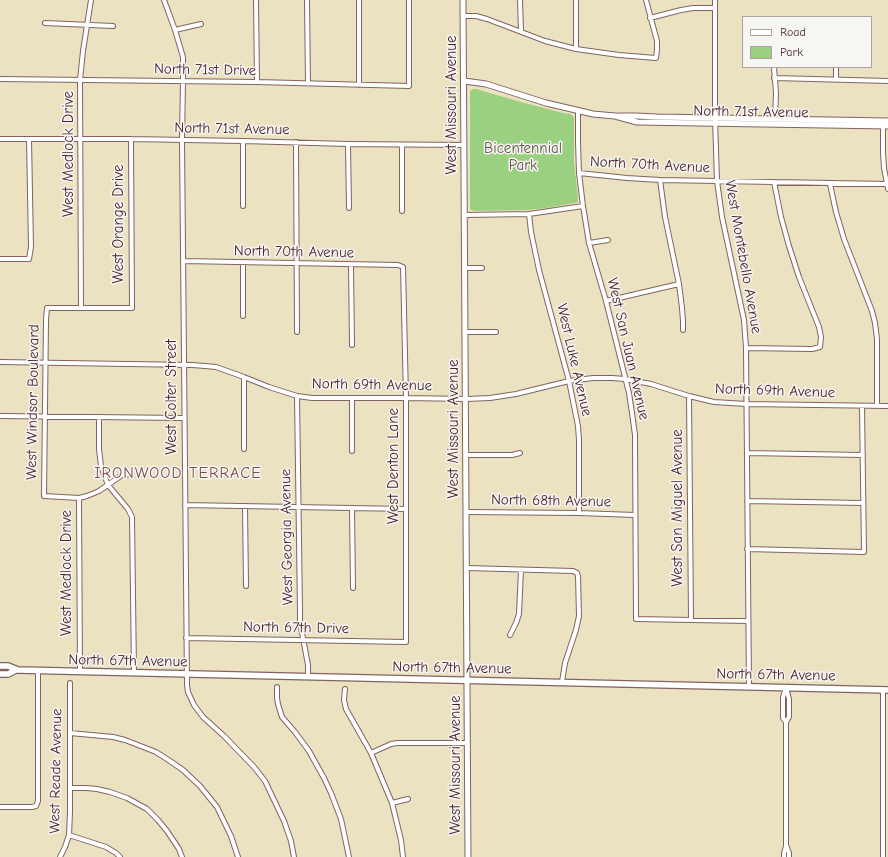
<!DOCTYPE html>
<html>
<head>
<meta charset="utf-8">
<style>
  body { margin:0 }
  #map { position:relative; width:888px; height:857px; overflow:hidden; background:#ebe2c2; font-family:"Comic Neue",sans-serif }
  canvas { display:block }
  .legend { position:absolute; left:742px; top:16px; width:130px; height:52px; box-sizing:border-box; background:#f6f6f2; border:1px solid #b1a0a2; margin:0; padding:5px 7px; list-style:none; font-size:12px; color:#4a1f2b }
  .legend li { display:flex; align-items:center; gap:8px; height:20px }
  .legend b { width:20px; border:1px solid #b1a0a2 }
</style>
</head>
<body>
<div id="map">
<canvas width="888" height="857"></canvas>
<ul class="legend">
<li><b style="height:5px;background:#fff"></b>Road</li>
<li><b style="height:11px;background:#9cd081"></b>Park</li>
</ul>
</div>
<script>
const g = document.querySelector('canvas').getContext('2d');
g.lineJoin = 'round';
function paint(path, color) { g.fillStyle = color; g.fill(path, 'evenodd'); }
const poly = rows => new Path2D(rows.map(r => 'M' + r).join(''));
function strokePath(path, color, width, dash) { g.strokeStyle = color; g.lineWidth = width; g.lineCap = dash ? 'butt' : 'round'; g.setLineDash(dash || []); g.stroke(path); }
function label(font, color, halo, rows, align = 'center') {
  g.font = font + ' "Comic Neue",sans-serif'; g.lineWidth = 3; g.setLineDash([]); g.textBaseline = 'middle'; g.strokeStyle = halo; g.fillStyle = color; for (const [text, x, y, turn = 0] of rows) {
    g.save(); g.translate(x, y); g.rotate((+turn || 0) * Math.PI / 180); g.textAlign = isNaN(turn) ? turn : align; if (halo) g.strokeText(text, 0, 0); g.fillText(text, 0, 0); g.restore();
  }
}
paint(poly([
  [473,89,477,89,483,91,521,102,563,113,570,114,573,116,574,118,574,161,578,198,578,202,575,203,546,208,528,210,475,211,471,210,470,208,470,91]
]), '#9cd081');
const minor = poly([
  [164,0,175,30,183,57,183,82,182,140,187,685,188,692,194,705,203,717,224,736,254,767,265,781,284,821,291,841,294,857],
  [256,0,257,82],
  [307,0,308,84],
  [359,0,359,85],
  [520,0,521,31],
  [715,0,715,118,717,181,722,217,744,320,746,348,749,686],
  [464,16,476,16,487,19,545,41,576,49,619,55,656,58,657,50,657,41,646,0],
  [650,18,681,10,693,8,715,8],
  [45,23,113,26],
  [175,30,201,24],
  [576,49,576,0],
  [774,67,776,93,775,119],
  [774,78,888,81],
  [0,79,257,82,409,86,409,0],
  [836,79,836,67],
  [578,111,578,142,579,173,583,206,589,243,606,301,629,393,632,413,635,435,636,619,748,621],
  [883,124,883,152,884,168,888,189],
  [0,139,131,139,243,141,348,144,464,145],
  [131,139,132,308,47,308,46,320,44,496,79,498,87,496,99,491,122,475,131,474],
  [296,142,297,332],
  [348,144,349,208],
  [402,145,402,211],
  [579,173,627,178,660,180,888,184],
  [660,180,665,217,679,284,682,308,683,321,683,330],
  [830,184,836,212,844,239,872,311,875,323,877,339,877,406],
  [243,206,243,141],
  [529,214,531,232,539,270,569,381,578,426,579,440,579,513],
  [465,215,529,214,583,206],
  [589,243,608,240],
  [0,259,29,259,31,247,29,139],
  [183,261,398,265,403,267,406,398,406,642,186,638],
  [243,263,243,316],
  [351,265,352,345],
  [465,268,482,268],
  [606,301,679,284],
  [81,308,80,80,83,51,91,0],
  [465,332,496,332],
  [746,348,812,349,820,347,821,337,819,327,799,277,789,246,781,217,774,182],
  [0,362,192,365,205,366,216,367,244,377,269,387,297,396,312,398,406,398,466,399,490,398,516,394,569,381,593,378,612,378,625,379,651,384,689,396,714,402,746,404,888,406],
  [244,377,244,449],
  [297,396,300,612,300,622,308,665,308,677],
  [689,396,691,620],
  [352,398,352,451],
  [0,416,184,418],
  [99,417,99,449,101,466,108,485,128,509,132,517,134,673],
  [747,453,863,455],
  [466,455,512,455,520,453],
  [79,498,80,672],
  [747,501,863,503],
  [185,505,406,509],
  [245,506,246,586],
  [352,508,353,588],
  [466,512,579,513,635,515],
  [747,549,864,552,862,406],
  [467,568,573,571,577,573,578,576,579,616,576,630,565,663,562,682],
  [510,635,516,623,519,614,521,570],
  [277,687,277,698,278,704,282,717,295,732,309,751,324,778,331,793,341,819,349,857],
  [786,687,789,699,789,717,786,722,786,845,789,853,789,857],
  [786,688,783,697,783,718,786,722],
  [345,689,344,700,346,709,371,753,392,803,401,840,403,857],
  [70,733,113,737,125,740,156,752,170,761,183,770,200,786,217,807,231,836,238,857],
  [371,753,391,744,397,743,467,743],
  [71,788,86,788,97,789,110,792,127,798,147,809,158,820,167,831,179,849,182,857],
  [392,803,408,799],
  [0,807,32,807,36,806,38,801,38,671],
  [69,835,106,847,116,853,120,857],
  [60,857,65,847,69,835,70,812,70,683],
  [784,857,784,853,786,846],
  [883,857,883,690]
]);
const tertiary = poly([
  [463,0,468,857],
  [464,81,479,83,486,84,546,103,593,114,615,116,637,122,888,126],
  [618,116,636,116,657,117,888,121]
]);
const secondary = poly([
  [0,666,8,666,18,670,888,690],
  [0,674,8,674,16,670]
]);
strokePath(minor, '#826360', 6);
strokePath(tertiary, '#826360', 7);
strokePath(secondary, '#826360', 8);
strokePath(minor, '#fff', 4);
strokePath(tertiary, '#fff', 5);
strokePath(secondary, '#fff', 5.5);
label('15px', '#4a1f2b', '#f6f6f2', [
  ["North 71st Drive",205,70,1],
  ["West Missouri Avenue",452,105,-90],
  ["North 71st Avenue",751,112,1],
  ["North 71st Avenue",232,129,1],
  ["West Medlock Drive",69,154,-90],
  ["North 70th Avenue",650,165,3],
  ["West Orange Drive",119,224,-90],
  ["North 70th Avenue",294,252,1],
  ["West Montebello Avenue",743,257,80],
  ["West San Juan Avenue",628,349,77],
  ["West Luke Avenue",574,360,77],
  ["North 69th Avenue",372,385,1],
  ["North 69th Avenue",775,391,2],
  ["West Colter Street",172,397,-90],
  ["West Windsor Boulevard",33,402,-89],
  ["West Missouri Avenue",454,429,-90],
  ["West Denton Lane",394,466,-90],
  ["North 68th Avenue",551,501,1],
  ["West San Miguel Avenue",678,508,-90],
  ["West Georgia Avenue",287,537,-91],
  ["West Medlock Drive",67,573,-90],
  ["North 67th Drive",296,628,1],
  ["North 67th Avenue",128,661,1],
  ["North 67th Avenue",452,668,1],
  ["North 67th Avenue",776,675,1],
  ["West Missouri Avenue",456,765,-90],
  ["West Reade Avenue",56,771,-89]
]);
label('15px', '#635445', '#f6f6f2', [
  ["Bicentennial",523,149],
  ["Park",523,166]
]);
g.letterSpacing = '1px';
label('16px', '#804e4e', '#f6f6f2', [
  ["IRONWOOD TERRACE",178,473]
]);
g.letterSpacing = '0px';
</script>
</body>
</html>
